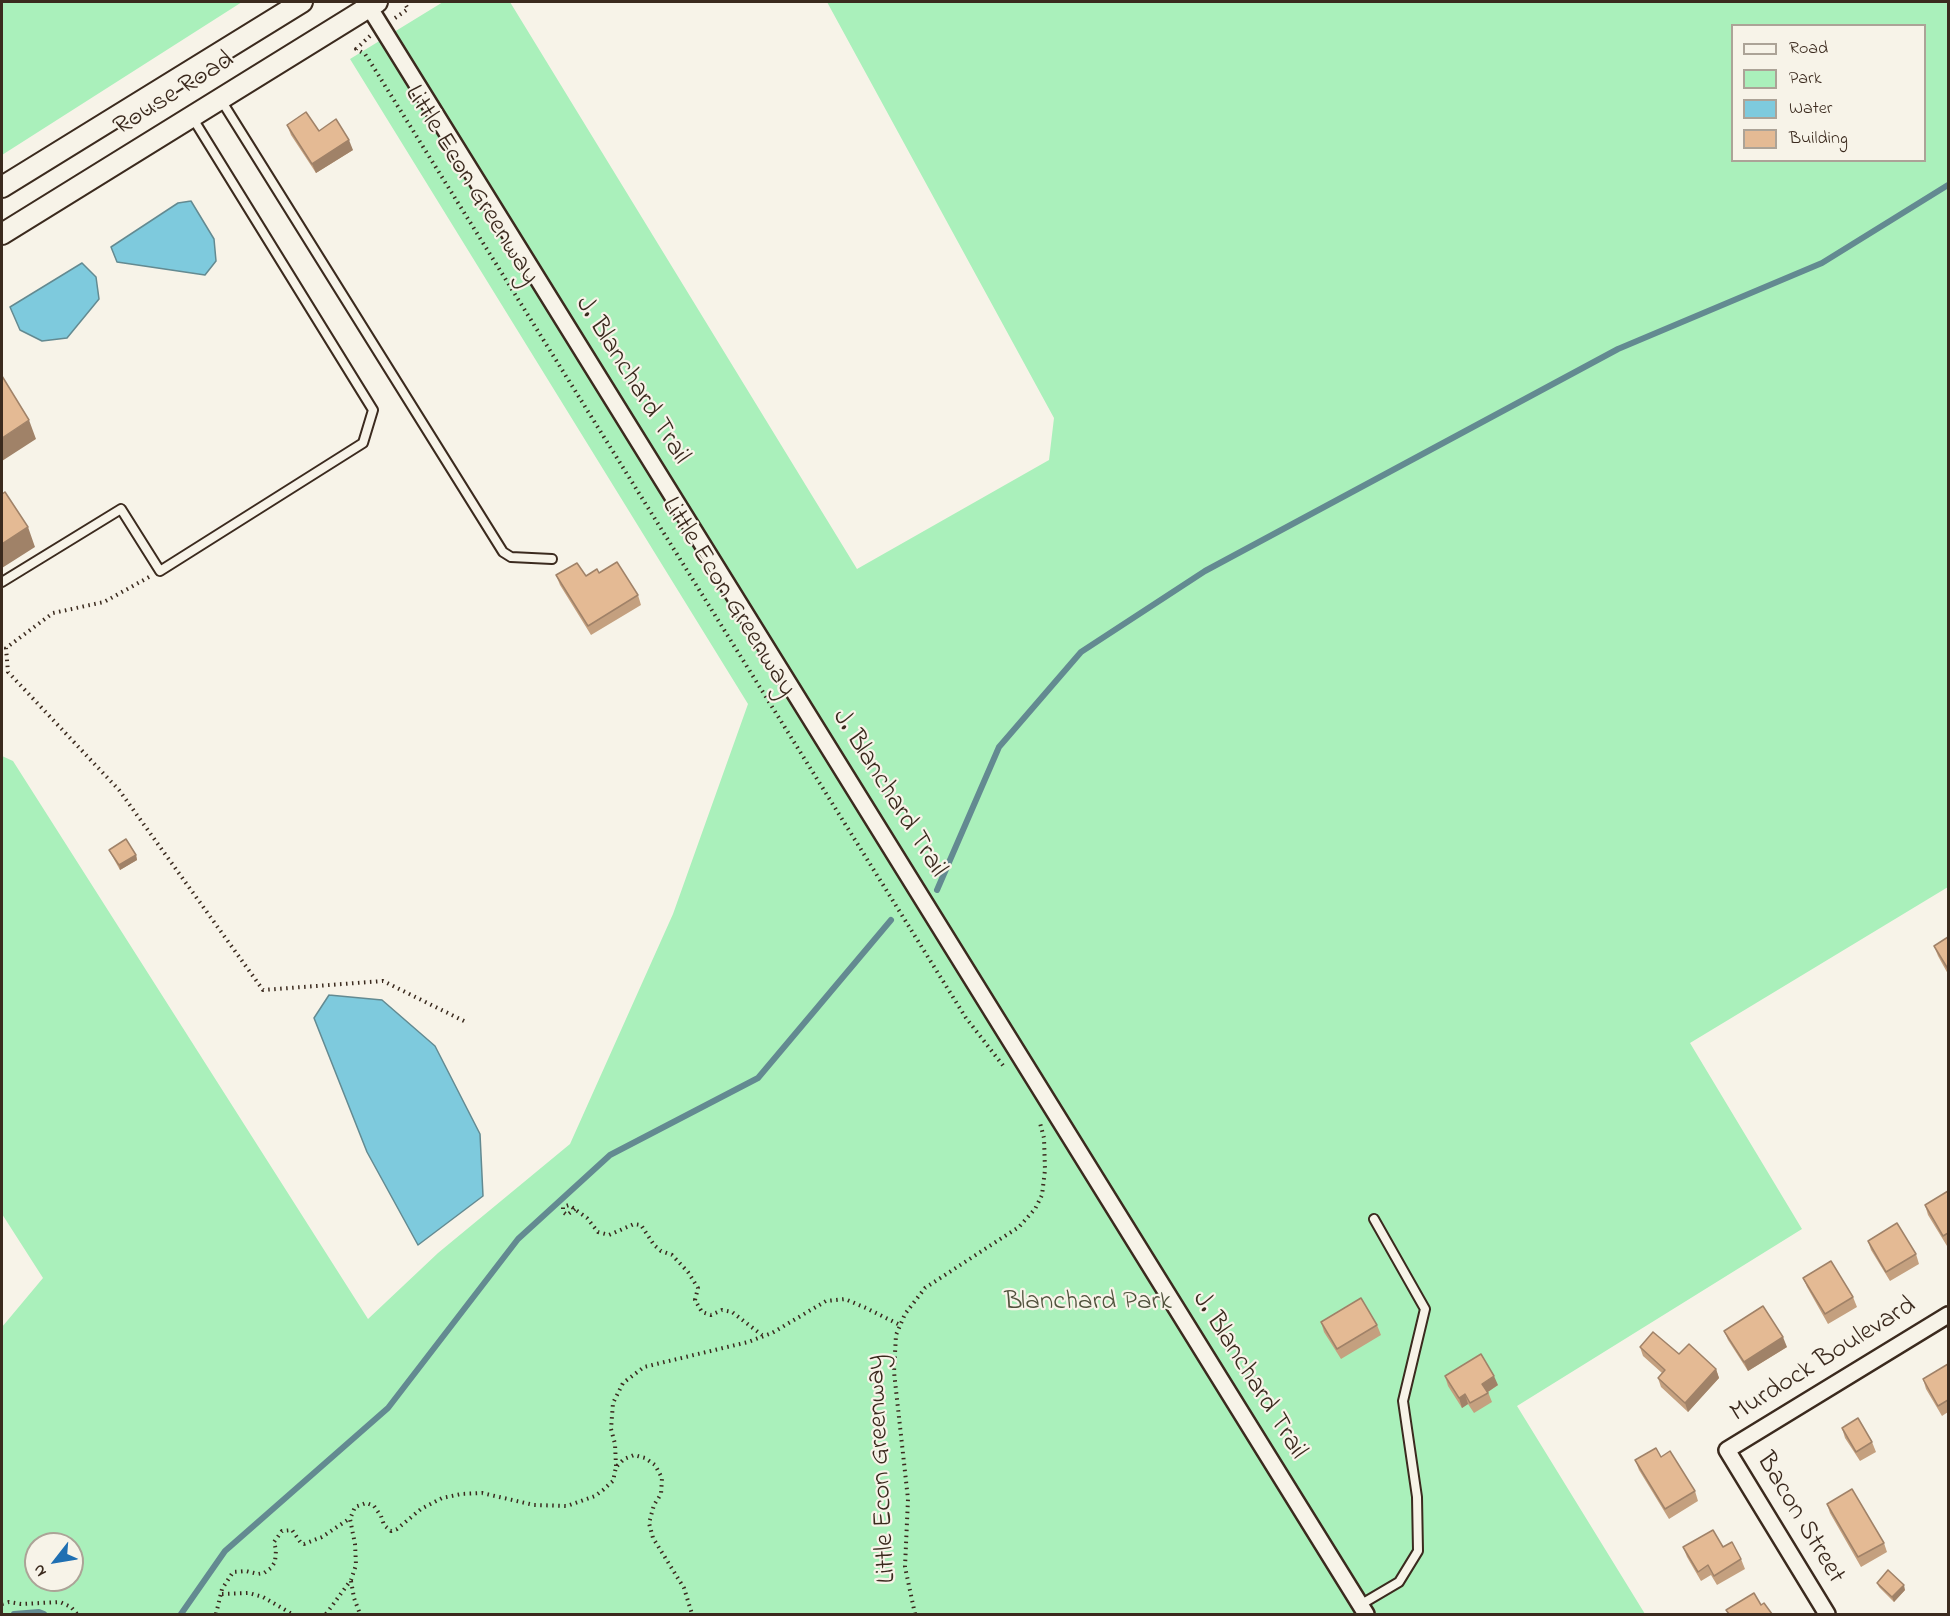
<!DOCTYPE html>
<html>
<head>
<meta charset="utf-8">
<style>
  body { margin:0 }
  #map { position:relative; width:1950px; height:1616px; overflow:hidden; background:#f7f3e8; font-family:"Indie Flower",sans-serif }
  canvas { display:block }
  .frame { position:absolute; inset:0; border:3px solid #3b2a1e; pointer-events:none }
  .legend { position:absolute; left:1731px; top:24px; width:195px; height:138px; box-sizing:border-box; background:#f7f3e8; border:2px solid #aca397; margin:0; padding:8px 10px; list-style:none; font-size:18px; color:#3b2a1e }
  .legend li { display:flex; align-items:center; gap:12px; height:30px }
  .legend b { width:30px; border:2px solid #aca397 }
  .north { position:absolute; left:24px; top:1532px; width:60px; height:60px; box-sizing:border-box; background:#f7f3e8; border:2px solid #aca397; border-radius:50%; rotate:239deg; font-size:16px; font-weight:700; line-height:24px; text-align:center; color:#3b2a1e }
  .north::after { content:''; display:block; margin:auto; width:21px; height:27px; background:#1f6fb2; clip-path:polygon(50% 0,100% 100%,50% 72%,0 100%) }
</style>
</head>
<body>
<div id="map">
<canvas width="1950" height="1616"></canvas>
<div class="frame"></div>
<ul class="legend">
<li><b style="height:8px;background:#f7f3e8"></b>Road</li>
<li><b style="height:16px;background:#aaf0bb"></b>Park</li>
<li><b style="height:16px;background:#7ecadd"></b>Water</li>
<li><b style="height:16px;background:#e4ba94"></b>Building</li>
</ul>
<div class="north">N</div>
</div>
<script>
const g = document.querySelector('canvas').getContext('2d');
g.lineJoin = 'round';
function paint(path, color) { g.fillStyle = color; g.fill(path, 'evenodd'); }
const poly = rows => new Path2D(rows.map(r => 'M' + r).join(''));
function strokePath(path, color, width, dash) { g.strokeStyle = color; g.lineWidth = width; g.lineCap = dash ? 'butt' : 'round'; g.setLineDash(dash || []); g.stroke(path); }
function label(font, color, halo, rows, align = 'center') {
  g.font = font + ' "Indie Flower",sans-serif'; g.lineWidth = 4.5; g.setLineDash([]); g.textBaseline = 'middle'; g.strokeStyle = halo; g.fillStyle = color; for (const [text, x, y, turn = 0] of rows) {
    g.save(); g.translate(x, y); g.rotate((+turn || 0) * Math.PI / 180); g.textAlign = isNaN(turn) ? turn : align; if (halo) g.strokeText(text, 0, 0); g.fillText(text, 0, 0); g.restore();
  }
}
paint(poly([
  [2,2,242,2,2,155],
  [443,2,510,2,857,569,1049,460,1054,418,827,2,1948,2,1948,887,1690,1043,1802,1229,1517,1406,1645,1614,2,1614,2,1327,43,1278,2,1214,2,756,13,761,368,1319,438,1253,570,1144,673,914,748,704,350,59],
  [1732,26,1924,26,1924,160,1732,160],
  [36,1544,72,1544,72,1580,36,1580]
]), '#aaf0bb');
const water = poly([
  [191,201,214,239,216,261,205,275,117,262,111,247,178,203,191,201],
  [82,263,96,277,99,299,67,338,42,341,20,330,10,307,82,263],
  [329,995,382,1000,435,1046,480,1134,483,1196,418,1245,367,1152,314,1018,329,995]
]);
paint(water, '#7ecadd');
strokePath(water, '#638a91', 1.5);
strokePath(poly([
  [937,890,999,747,1081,652,1205,571,1618,349,1822,263,1948,185],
  [14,1614,39,1612,44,1614],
  [181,1614,225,1551,388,1408,518,1239,610,1155,758,1078,891,920]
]), '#638a91', 6);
const service = poly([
  [221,100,503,552,511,557,552,559],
  [2,582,121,509,160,571,363,443,373,410,192,117],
  [1360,1605,1399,1582,1418,1551,1417,1497,1403,1401,1425,1309,1374,1219]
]);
const minor = poly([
  [366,2,1366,1614],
  [1827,1614,1727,1450,1948,1315]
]);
const tertiary = poly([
  [2,187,302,2],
  [2,234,377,2]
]);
strokePath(service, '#3b2a1e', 12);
strokePath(minor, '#3b2a1e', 20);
strokePath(tertiary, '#3b2a1e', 24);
strokePath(poly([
  [395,18,408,9,404,2],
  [370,36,356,49,365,54,369,60,966,1018,1005,1068],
  [149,577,104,602,53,613,6,648,8,672,119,790,263,990,383,981,468,1023],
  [575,1209,567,1215,563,1212,563,1207,569,1205,587,1218,598,1232,609,1235,634,1224,641,1225,654,1245,661,1251,672,1255,688,1272,698,1288,695,1300,702,1312,711,1315,722,1310,732,1312,762,1335],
  [616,1466,615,1444,611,1429,613,1403,623,1383,644,1367,748,1342,772,1333,826,1301,845,1299,866,1308,900,1325],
  [351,1581,354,1598,360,1614],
  [222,1594,249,1593,263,1597,292,1614],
  [2,1604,9,1602,21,1604,60,1602,71,1607,77,1614],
  [216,1614,222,1589,233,1572,246,1571,258,1574,264,1573,271,1568,275,1562,276,1550,274,1542,282,1531,292,1530,301,1543,304,1544,322,1537,349,1519],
  [326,1614,351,1580,356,1565,355,1544,350,1519,355,1507,366,1503,374,1506,381,1516,384,1525,391,1531,397,1529,421,1509,442,1498,461,1494,482,1493,534,1505,567,1506,595,1496,603,1490,613,1481,616,1467,624,1459,634,1455,645,1458,655,1465,662,1478,661,1494,654,1505,649,1523,653,1538,684,1588,692,1614],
  [915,1614,905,1567,908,1499,894,1372,896,1335,905,1314,925,1288,1008,1234,1019,1227,1035,1209,1042,1195,1045,1170,1044,1138,1040,1123]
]), '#3b2a1e', 4, [1.5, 4.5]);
strokePath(service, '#f7f3e8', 8);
strokePath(minor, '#f7f3e8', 15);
strokePath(tertiary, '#f7f3e8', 20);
paint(poly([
  [287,125,319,131,353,150,316,173,291,135],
  [599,573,638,595,641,605,591,635,560,585,556,575,586,576],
  [109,850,136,855,137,860,120,870,111,854],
  [1948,937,1948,974,1938,956,1934,946],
  [1948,1191,1948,1245,1947,1246,1928,1215,1925,1205],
  [1868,1241,1916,1254,1919,1264,1890,1281,1871,1250],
  [1803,1278,1853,1297,1857,1307,1828,1324,1807,1287],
  [1321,1322,1377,1325,1381,1335,1341,1359,1324,1332],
  [1724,1331,1787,1347,1748,1371,1728,1340],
  [1640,1347,1679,1354,1716,1369,1719,1378,1688,1412,1661,1387,1658,1378,1662,1373,1643,1356],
  [1948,1364,1948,1412,1942,1416,1926,1389,1923,1379],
  [1445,1376,1498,1385,1488,1392,1492,1402,1474,1413,1468,1404,1462,1408,1448,1386],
  [1842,1428,1872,1442,1876,1452,1860,1461,1845,1438],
  [1661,1457,1695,1491,1698,1501,1669,1519,1639,1470,1635,1460],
  [1827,1504,1884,1543,1887,1552,1861,1567,1830,1513],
  [1683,1547,1723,1547,1741,1559,1745,1569,1717,1585,1711,1575,1701,1581,1687,1557],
  [1877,1583,1905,1590,1894,1602,1879,1587]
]), '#c4a07f');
paint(poly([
  [349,140,353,150,316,173,312,164],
  [29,420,36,439,2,461,2,438],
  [28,527,35,547,2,568,2,544],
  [136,855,137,860,120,870,119,865],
  [1783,1337,1787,1347,1748,1371,1744,1362],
  [1716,1369,1719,1378,1688,1412,1685,1403],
  [1494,1376,1498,1385,1486,1393,1482,1384],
  [1465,1394,1468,1404,1462,1408,1459,1398],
  [1904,1585,1905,1590,1894,1602,1892,1597]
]), '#a08268');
const building = poly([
  [306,112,319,131,336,119,349,140,312,164,287,125,306,112],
  [2,376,29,420,2,438,2,376],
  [5,492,28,527,2,544,2,494,5,492],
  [617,562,638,595,588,626,556,575,577,563,586,576,597,569,599,573,617,562],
  [126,839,136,855,119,865,109,850,126,839],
  [1948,937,1948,969,1934,946,1948,937],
  [1948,1191,1948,1233,1943,1236,1925,1205,1948,1191],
  [1897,1223,1916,1254,1886,1272,1868,1241,1897,1223],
  [1831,1261,1853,1297,1825,1314,1803,1278,1831,1261],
  [1361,1298,1377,1325,1337,1349,1321,1322,1361,1298],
  [1763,1306,1783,1337,1744,1362,1724,1331,1763,1306],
  [1653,1332,1679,1354,1689,1344,1716,1369,1685,1403,1658,1378,1665,1370,1640,1347,1653,1332],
  [1481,1354,1494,1376,1482,1384,1488,1393,1470,1403,1465,1394,1459,1398,1445,1376,1481,1354],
  [1948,1364,1948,1400,1938,1406,1923,1379,1948,1364],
  [1858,1418,1872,1442,1856,1452,1842,1428,1858,1418],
  [1656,1448,1661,1457,1670,1451,1695,1491,1665,1509,1635,1460,1656,1448],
  [1852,1489,1884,1543,1858,1557,1827,1504,1852,1489],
  [1713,1530,1723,1547,1732,1542,1741,1559,1714,1576,1708,1565,1698,1572,1683,1547,1713,1530],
  [1888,1570,1904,1585,1892,1597,1877,1583,1888,1570],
  [1754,1593,1761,1605,1764,1603,1772,1614,1729,1614,1726,1610,1754,1593]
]);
paint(building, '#e4ba94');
strokePath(building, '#a08268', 1.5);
label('27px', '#3b2a1e', '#f7f3e8', [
  ["Rouse Road",175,95,-32],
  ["Little Econ Greenway",470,186,58],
  ["J. Blanchard Trail",631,381,58],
  ["Little Econ Greenway",727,598,58],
  ["J. Blanchard Trail",888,794,58],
  ["Murdock Boulevard",1824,1361,-32],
  ["J. Blanchard Trail",1248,1376,58],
  ["Little Econ Greenway",883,1469,-93],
  ["Bacon Street",1799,1519,59]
]);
label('27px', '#51523d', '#f7f3e8', [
  ["Blanchard Park",1088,1304]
]);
</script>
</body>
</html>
